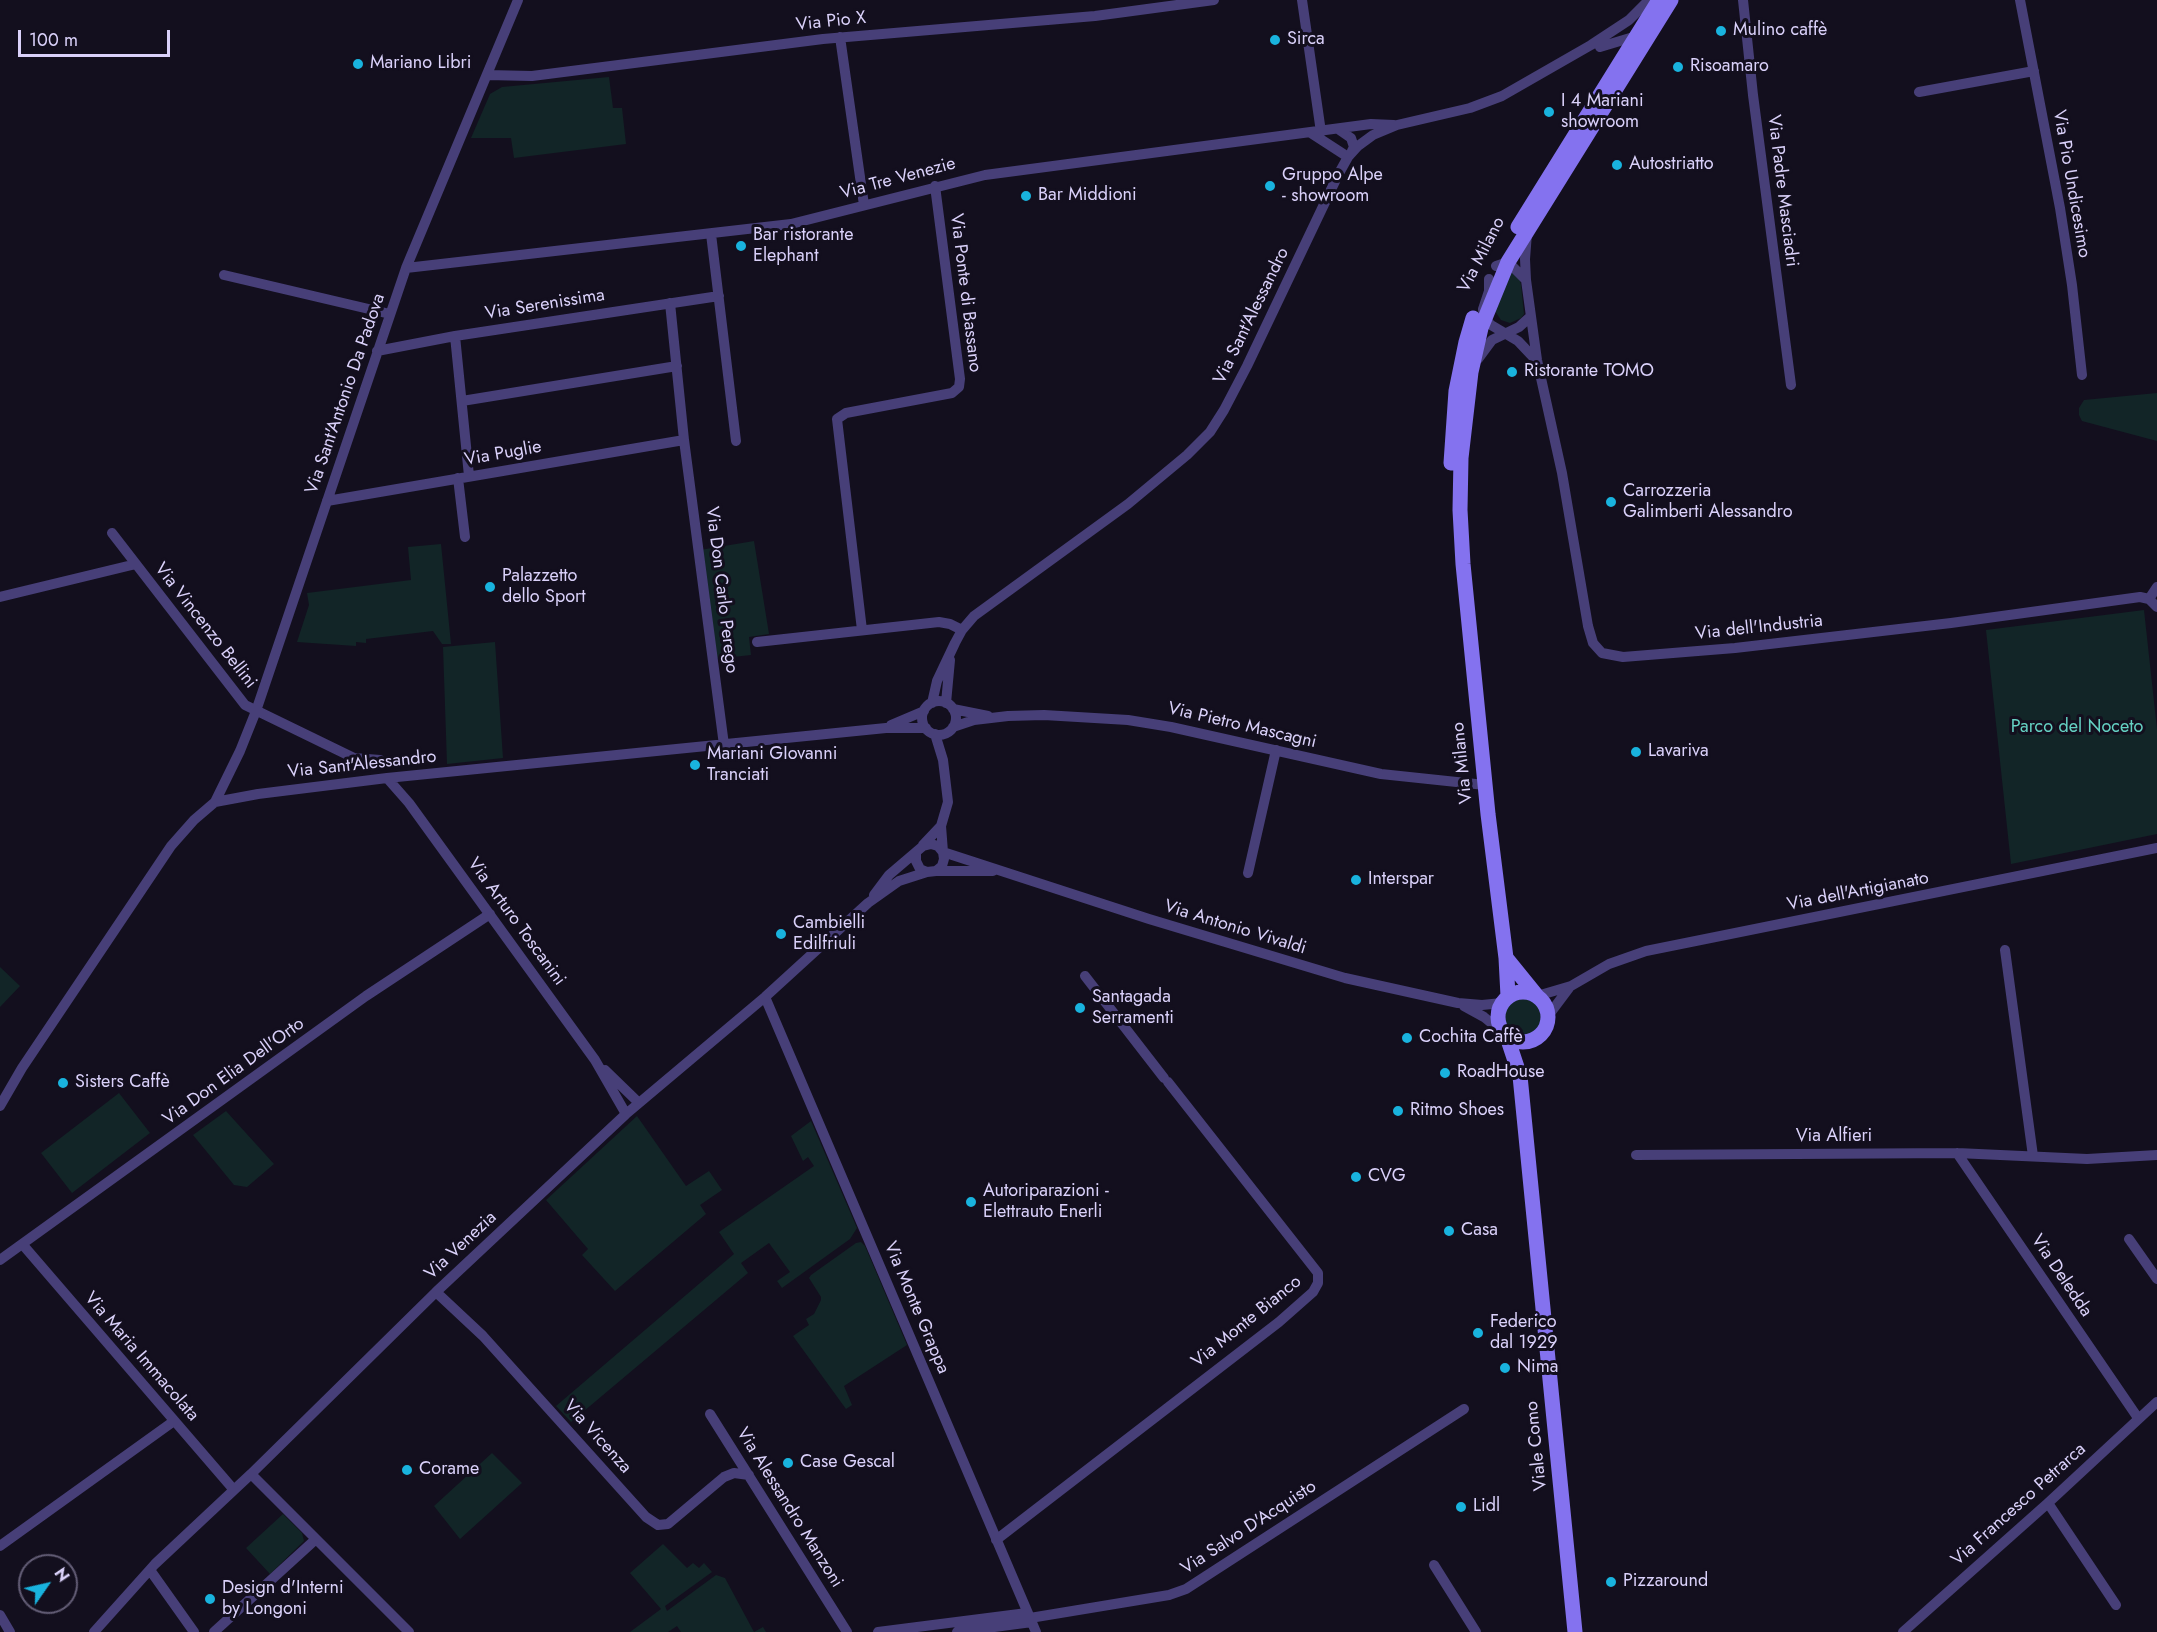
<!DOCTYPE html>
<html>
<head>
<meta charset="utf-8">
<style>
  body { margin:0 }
  #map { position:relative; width:2157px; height:1632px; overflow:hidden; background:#130f1e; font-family:Jost,sans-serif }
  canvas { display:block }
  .north { position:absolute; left:18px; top:1554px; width:60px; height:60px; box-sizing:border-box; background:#130f1e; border:2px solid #635d76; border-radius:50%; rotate:56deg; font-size:16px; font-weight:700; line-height:24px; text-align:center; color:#dad1fa }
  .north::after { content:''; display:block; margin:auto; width:21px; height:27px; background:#19b3de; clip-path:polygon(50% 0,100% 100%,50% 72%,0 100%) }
  .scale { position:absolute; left:18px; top:30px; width:152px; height:27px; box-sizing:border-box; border:3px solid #dad1fa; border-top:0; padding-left:8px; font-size:18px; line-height:21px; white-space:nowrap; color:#dad1fa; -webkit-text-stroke:4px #130f1e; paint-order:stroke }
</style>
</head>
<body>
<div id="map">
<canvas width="2157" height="1632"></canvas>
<div class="north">N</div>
<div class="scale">100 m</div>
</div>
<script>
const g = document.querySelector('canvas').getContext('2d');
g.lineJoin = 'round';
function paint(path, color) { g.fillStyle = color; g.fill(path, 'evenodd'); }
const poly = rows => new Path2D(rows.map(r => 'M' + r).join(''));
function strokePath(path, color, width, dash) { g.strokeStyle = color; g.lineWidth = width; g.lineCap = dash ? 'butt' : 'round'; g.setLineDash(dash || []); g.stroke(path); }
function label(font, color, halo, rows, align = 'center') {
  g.font = font + ' Jost,sans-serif'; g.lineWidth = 6; g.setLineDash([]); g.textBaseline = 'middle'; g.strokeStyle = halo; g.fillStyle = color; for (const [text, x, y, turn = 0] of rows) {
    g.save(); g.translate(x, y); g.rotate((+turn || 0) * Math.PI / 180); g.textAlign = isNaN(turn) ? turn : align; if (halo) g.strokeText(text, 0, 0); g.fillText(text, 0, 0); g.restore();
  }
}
paint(poly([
  [609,77,613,108,622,108,626,144,514,158,511,138,471,138,490,94,502,87],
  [1512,272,1519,277,1521,285,1524,314,1521,318,1510,323,1501,320,1495,311,1508,275],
  [2157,393,2157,441,2082,421,2079,415,2079,408,2084,400],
  [754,541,769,634,749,637,751,655,715,659,700,550],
  [441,544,451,644,442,644,433,631,366,639,366,643,356,642,356,646,297,642,309,605,307,593,411,580,408,547],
  [2144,610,2157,729,2157,834,2011,864,1986,630],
  [495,642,503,758,447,764,443,647],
  [0,967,20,986,0,1007],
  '1502 1017a21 21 0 1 1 42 0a21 21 0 1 1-42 0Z',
  [119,1093,150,1133,72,1193,41,1153],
  [226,1111,274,1164,247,1187,234,1185,193,1135],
  [637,1116,686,1186,709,1171,722,1190,700,1205,706,1214,615,1291,582,1255,588,1249,546,1200],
  [811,1121,857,1228,850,1239,782,1288,777,1281,790,1272,769,1243,741,1263,748,1273,571,1422,556,1406,734,1254,719,1232,814,1166,808,1157,803,1161,791,1136],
  [861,1242,865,1246,907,1345,844,1386,852,1405,846,1409,793,1336,809,1325,806,1319,814,1314,821,1300,821,1297,809,1278,811,1275,856,1243],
  [492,1453,522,1483,460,1539,434,1506],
  [283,1514,302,1533,304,1541,270,1574,246,1548],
  [663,1544,687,1568,693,1563,699,1568,704,1563,712,1572,665,1606,667,1611,716,1575,725,1578,754,1632,763,1627,766,1632,681,1632,677,1626,668,1632,630,1632,661,1609,630,1573]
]), '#122527');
strokePath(poly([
  [1302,0,1321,132],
  [1743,0,1753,95,1791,385],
  [2020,0,2060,208,2072,285,2082,375],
  [840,37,864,205],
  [1600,47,1640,35],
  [487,75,532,76,823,39,1095,16,1214,0],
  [1919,92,2034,71],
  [1338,129,1351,138,1354,147,1352,151],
  [1311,133,1348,157],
  [1527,233,1525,259,1526,280,1537,360,1562,473,1588,626,1593,643,1602,653,1623,657,1735,648,1951,623,2140,597,2149,599,2157,607],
  [711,234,736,441],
  [1496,266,1508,262,1526,280],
  [406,268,791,224,985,175,1371,124,1394,125],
  [224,275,390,314],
  [1489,279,1489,291,1483,309,1484,318,1491,325,1518,341,1536,360],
  [670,303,684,440,724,745],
  [455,336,469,476],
  [377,351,455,336,719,296],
  [1478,359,1492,340,1519,327,1530,317],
  [462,401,677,366],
  [458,478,465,537],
  [327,501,684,440],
  [112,533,245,705,354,758,380,760],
  [0,597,136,564],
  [2149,599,2157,587],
  [862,630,837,419,846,413,952,393,959,387,960,379,935,186],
  [757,642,939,622,950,624,962,630],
  '922 718a17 17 0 1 1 34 0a17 17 0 1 1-34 0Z',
  [932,703,937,681,955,643,962,630,974,616,1128,504,1187,455,1210,432,1224,410,1247,366,1338,175,1348,157,1358,146,1373,135,1397,125,1470,108,1502,96,1591,45,1629,20,1649,0],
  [946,703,950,660],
  [953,709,988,716],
  [891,725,924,711],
  [953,727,974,720,1008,716,1044,715,1128,720,1171,727,1381,774,1485,785],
  [387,778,409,803,595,1060,626,1114],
  [215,802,240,751,256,711,406,268,518,0],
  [941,826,943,852,1149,919,1345,978,1458,1003,1482,1005,1502,1003],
  [923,845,941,826,948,802,943,760,935,734],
  [936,871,993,871],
  [1248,873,1276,750],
  [874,895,889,875,923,846,931,844,938,846,943,852,944,859,942,866,936,871,927,872,920,869,916,861,916,853],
  [2005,950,2033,1156],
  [1085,976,1164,1078],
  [1537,996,1571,986,1609,964,1646,951,2157,848],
  [765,997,1036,1632],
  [1464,1006,1484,1017,1501,1031],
  [1548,1016,1569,988],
  [605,1070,639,1103],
  [0,1106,22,1068,171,846,194,820,215,802,258,794,387,778,886,728,926,728],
  [1957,1153,2138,1418],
  [1636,1155,1957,1153,2087,1159,2157,1155],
  [2129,1239,2157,1279],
  [23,1245,234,1490],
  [0,1260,366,996,490,914],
  [436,1292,483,1336,646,1517,658,1525,668,1524,724,1477,734,1473,749,1475],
  [710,1414,847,1632],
  [251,1474,409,1632],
  [2048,1503,2116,1605],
  [996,1540,1279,1322,1313,1292,1318,1283,1318,1273,1168,1082],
  [0,1546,174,1421],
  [1434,1565,1476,1632],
  [150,1570,194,1632],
  [0,1615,10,1632],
  [1030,1618,1169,1595,1186,1589,1464,1409],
  [94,1632,155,1564,251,1474,436,1292,626,1114,765,997,868,903,899,881,927,872],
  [214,1632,316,1539],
  [878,1632,1027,1613],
  [957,1632,1032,1622],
  [1903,1632,2048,1503,2157,1402]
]), '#473f78', 10);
strokePath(poly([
  [1518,227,1659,0],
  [1451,463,1456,391,1466,342,1473,318],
  [1507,959,1537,996],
  '1498 1017a25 25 0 1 1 50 0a25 25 0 1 1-50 0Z',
  [1508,996,1506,958,1488,814,1463,564,1460,510,1461,458,1471,372,1481,328,1508,262,1671,0],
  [1507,1037,1520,1076,1575,1632]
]), '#8472ef', 15);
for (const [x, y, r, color] of [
  [1721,31,6,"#19b3de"],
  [1275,40,6,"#19b3de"],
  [358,64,6,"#19b3de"],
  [1678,67,6,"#19b3de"],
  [1549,112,6,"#19b3de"],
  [1617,165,6,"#19b3de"],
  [1270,186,6,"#19b3de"],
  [1026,196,6,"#19b3de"],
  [741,246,6,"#19b3de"],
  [1512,372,6,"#19b3de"],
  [1611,502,6,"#19b3de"],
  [490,587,6,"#19b3de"],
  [1636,752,6,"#19b3de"],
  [695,765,6,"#19b3de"],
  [1356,880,6,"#19b3de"],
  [781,934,6,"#19b3de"],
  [1080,1008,6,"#19b3de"],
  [1407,1038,6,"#19b3de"],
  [1445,1073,6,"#19b3de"],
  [63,1083,6,"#19b3de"],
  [1398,1111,6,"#19b3de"],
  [1356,1177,6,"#19b3de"],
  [971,1202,6,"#19b3de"],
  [1449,1231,6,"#19b3de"],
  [1478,1333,6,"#19b3de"],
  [1505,1368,6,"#19b3de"],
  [788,1463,6,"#19b3de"],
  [407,1470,6,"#19b3de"],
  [1461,1507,6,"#19b3de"],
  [1611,1582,6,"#19b3de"],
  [210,1599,6,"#19b3de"]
]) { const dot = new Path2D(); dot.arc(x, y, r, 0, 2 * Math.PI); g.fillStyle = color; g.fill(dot); strokePath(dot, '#130f1e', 2); }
label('18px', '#dad1fa', '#130f1e', [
  ["Via Pio X",831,22,-6],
  ["Via Tre Venezie",898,179,-15],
  ["Via Pio Undicesimo",2071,184,80],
  ["Via Padre Masciadri",1782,191,83],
  ["Via Milano",1482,255,-63],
  ["Via Ponte di Bassano",965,293,83],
  ["Via Serenissima",545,305,-9],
  ["Via Sant'Alessandro",1252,316,-64],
  ["Via Sant'Antonio Da Padova",346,394,-71],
  ["Via Puglie",503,454,-10],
  ["Via Don Carlo Perego",721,590,83],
  ["Via Vincenzo Bellini",205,626,52],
  ["Via dell'Industria",1759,628,-6],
  ["Via Pietro Mascagni",1242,726,13],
  ["Via Milano",1463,763,-96],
  ["Via Sant'Alessandro",362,765,-6],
  ["Via dell'Artigianato",1858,892,-11],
  ["Via Arturo Toscanini",516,922,54],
  ["Via Antonio Vivaldi",1235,928,17],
  ["Via Don Elia Dell'Orto",234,1072,-36],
  ["Via Alfieri",1834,1137],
  ["Via Venezia",461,1246,-43],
  ["Via Deledda",2061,1276,56],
  ["Via Monte Grappa",916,1308,67],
  ["Via Monte Bianco",1247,1322,-39],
  ["Via Maria Immacolata",141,1357,49],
  ["Via Vicenza",597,1437,48],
  ["Viale Como",1537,1446,-96],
  ["Via Francesco Petrarca",2019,1505,-42],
  ["Via Alessandro Manzoni",789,1508,58],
  ["Via Salvo D'Acquisto",1249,1528,-33]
]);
label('18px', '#dad1fa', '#130f1e', [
  ["Mulino caffè",1733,31],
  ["Sirca",1287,40],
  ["Mariano Libri",370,64],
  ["Risoamaro",1690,67],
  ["I 4 Mariani",1561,102],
  ["showroom",1561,123],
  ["Autostriatto",1629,165],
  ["Gruppo Alpe",1282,176],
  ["- showroom",1282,197],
  ["Bar Middioni",1038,196],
  ["Bar ristorante",753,236],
  ["Elephant",753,257],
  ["Ristorante TOMO",1524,372],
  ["Carrozzeria",1623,492],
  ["Galimberti Alessandro",1623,513],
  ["Palazzetto",502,577],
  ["dello Sport",502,598],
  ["Lavariva",1648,752],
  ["Mariani GIovanni",707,755],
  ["Tranciati",707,776],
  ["Interspar",1368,880],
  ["Cambielli",793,924],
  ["Edilfriuli",793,945],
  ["Santagada",1092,998],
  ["Serramenti",1092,1019],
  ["Cochita Caffè",1419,1038],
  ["RoadHouse",1457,1073],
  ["Sisters Caffè",75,1083],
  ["Ritmo Shoes",1410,1111],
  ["CVG",1368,1177],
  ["Autoriparazioni -",983,1192],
  ["Elettrauto Enerli",983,1213],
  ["Casa",1461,1231],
  ["Federico",1490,1323],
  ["dal 1929",1490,1344],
  ["Nima",1517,1368],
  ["Case Gescal",800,1463],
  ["Corame",419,1470],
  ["Lidl",1473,1507],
  ["Pizzaround",1623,1582],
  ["Design d'Interni",222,1589],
  ["by Longoni",222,1610]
], 'left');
label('18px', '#65d1c3', '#130f1e', [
  ["Parco del Noceto",2077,728]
]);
</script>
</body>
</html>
